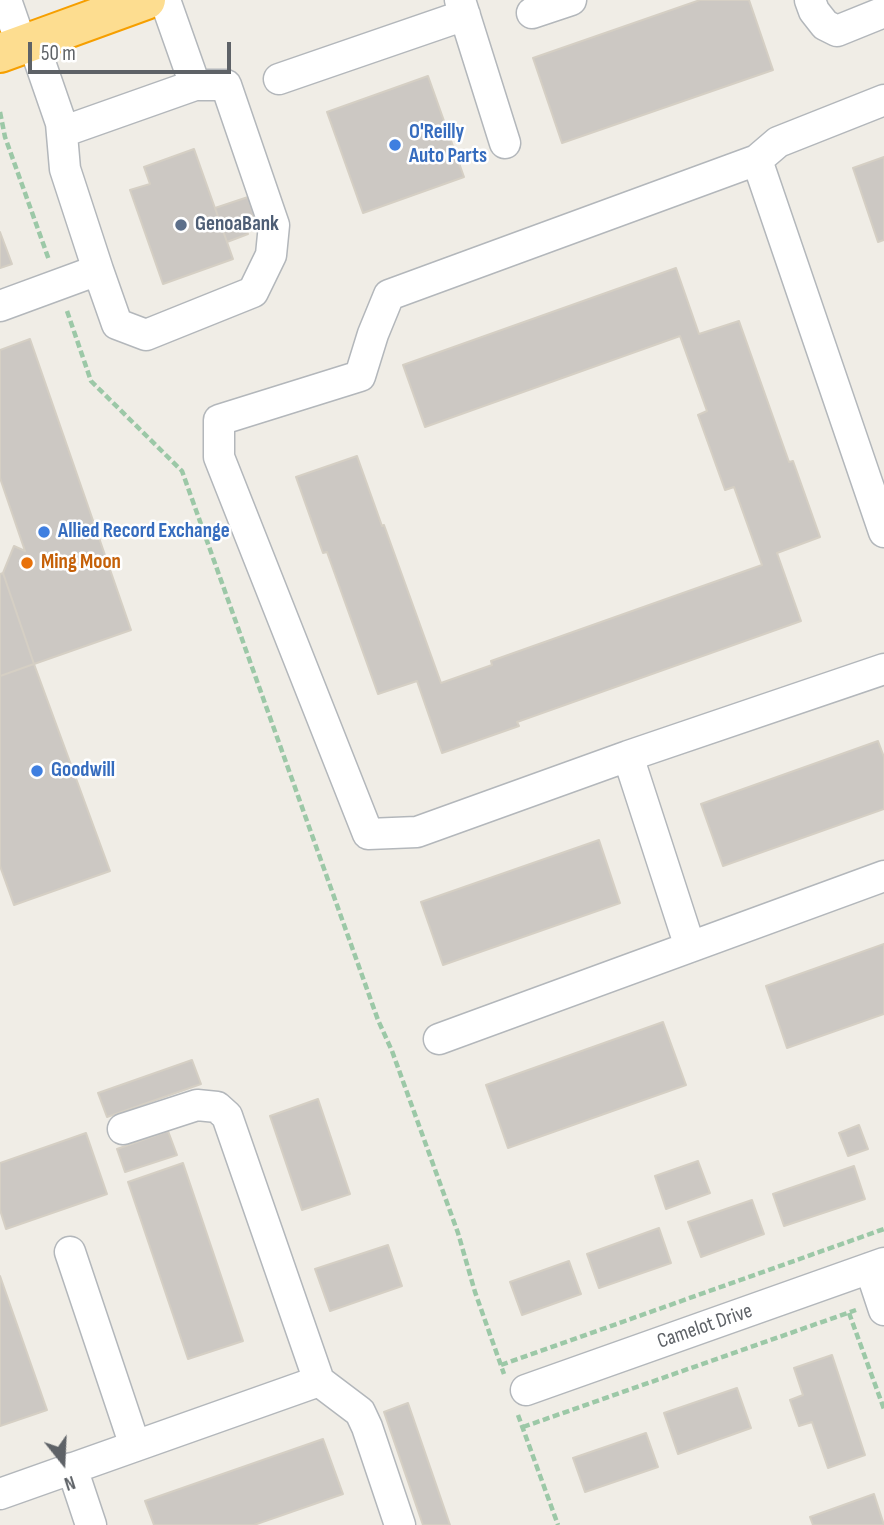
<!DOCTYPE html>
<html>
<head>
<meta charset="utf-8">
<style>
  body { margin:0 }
  #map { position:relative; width:884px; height:1525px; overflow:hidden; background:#f0ede6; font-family:"Sofia Sans Condensed",sans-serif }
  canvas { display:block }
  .north { position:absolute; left:28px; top:1427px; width:70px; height:70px; -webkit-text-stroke:5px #fff; paint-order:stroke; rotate:162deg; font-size:19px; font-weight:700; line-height:28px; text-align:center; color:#5e6267 }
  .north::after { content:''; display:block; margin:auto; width:24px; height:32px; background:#5e6267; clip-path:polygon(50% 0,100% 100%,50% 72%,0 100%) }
  .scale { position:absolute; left:28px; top:42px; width:203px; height:32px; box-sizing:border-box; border:4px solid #5e6267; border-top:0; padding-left:9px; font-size:21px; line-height:24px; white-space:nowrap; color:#5e6267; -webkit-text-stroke:5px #fff; paint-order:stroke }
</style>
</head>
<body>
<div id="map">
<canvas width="884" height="1525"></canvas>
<div class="north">N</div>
<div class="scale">50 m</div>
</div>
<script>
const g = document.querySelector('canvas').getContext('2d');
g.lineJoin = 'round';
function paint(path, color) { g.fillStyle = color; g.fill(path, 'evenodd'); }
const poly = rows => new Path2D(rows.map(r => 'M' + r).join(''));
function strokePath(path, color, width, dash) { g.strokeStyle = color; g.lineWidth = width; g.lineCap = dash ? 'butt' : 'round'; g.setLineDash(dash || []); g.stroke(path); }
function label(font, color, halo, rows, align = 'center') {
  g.font = font + ' "Sofia Sans Condensed",sans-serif'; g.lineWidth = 5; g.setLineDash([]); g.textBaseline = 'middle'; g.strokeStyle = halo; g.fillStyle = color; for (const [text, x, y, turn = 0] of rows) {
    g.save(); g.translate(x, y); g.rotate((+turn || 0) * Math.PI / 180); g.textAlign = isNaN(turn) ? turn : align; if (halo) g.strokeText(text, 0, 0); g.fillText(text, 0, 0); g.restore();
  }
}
const building = poly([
  [700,0,749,0,773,70,562,143,533,58,700,0],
  [428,76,464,177,363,213,327,112,428,76],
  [194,149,233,259,163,284,130,190,150,184,144,167,194,149],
  [884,157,884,240,878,242,853,168,884,157],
  [251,196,258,214,243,219,248,234,227,242,215,208,251,196],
  [0,232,12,264,0,268,0,232],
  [676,268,699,334,739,321,789,462,793,461,820,537,777,553,801,621,517,722,519,726,442,753,417,681,378,694,327,552,323,553,296,477,357,456,382,526,384,525,441,683,492,665,491,661,762,565,734,487,725,490,698,415,707,411,680,336,425,427,403,365,676,268],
  [30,339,131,630,34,664,3,573,14,546,25,551,0,478,0,350,30,339],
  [3,573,34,664,0,676,0,574,3,573],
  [34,664,110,871,14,905,0,866,0,676,34,664],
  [878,741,884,757,884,809,723,866,701,804,878,741],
  [599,840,620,903,443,965,421,902,599,840],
  [884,944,884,1014,787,1048,766,986,884,944],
  [663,1022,686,1085,508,1148,486,1085,663,1022],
  [192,1060,201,1084,107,1117,98,1093,192,1060],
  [318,1099,350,1194,302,1210,270,1116,318,1099],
  [859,1125,868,1149,848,1156,839,1133,859,1125],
  [168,1131,177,1155,125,1172,117,1149,168,1131],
  [86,1133,107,1194,6,1229,0,1210,0,1163,86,1133],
  [698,1161,710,1193,666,1209,655,1176,698,1161],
  [183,1163,243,1341,188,1359,128,1182,183,1163],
  [854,1166,865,1199,784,1226,773,1194,854,1166],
  [752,1200,764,1234,701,1257,688,1222,752,1200],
  [659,1228,671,1263,599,1288,587,1254,659,1228],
  [388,1245,402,1286,330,1311,315,1269,388,1245],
  [569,1261,581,1294,522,1315,510,1282,569,1261],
  [0,1276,47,1410,0,1426,0,1276],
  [832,1355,865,1455,828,1468,812,1422,799,1426,790,1400,803,1395,794,1368,832,1355],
  [737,1388,751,1428,678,1454,664,1413,737,1388],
  [408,1403,450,1525,423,1525,384,1412,408,1403],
  [646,1433,658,1467,585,1492,573,1458,646,1433],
  [323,1439,343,1494,254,1525,154,1525,145,1501,323,1439],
  [874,1494,884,1525,813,1525,810,1517,874,1494]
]);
paint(building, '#ccc8c3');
strokePath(building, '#d5cfc4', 2);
const minor = poly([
  [6,0,22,46],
  [460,0,505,143],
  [810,0,814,11,825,25,837,31,884,12],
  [532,13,571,0],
  [279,79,465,15],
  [884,100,778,142,757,160,884,532],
  [62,132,195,85],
  [98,270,117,324,146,335,253,292,271,255,274,225,226,85,195,85,165,0],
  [0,306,98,270,65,169,61,123,33,42],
  [628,756,417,832,368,834,219,457,219,420,360,376,373,334,389,295,757,160],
  [690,947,628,756,884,669],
  [439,1039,884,876],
  [123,1129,197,1105,217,1107,227,1116,319,1381,360,1412,367,1427,400,1525],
  [70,1252,135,1446],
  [870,1268,884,1310],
  [526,1390,884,1263],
  [72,1468,91,1525],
  [0,1494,319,1381]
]);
const highway = poly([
  [0,53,146,0]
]);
strokePath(minor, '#b3b7bb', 33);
strokePath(highway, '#f69f00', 42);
strokePath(poly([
  [0,112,5,137,49,260],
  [67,311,91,381,182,471,378,1020,392,1051,458,1233,475,1292,504,1374],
  [849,1313,884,1409],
  [501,1365,884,1229],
  [518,1415,558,1525],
  [523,1427,856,1310]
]), '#9cc8a7', 4.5, [7, 3.5]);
strokePath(minor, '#fff', 30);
strokePath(highway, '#fddd90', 38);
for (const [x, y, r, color] of [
  [395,145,7,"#3f7fe0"],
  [181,225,7,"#5c6f8a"],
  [44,532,7,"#3f7fe0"],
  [27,563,7,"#e8710a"],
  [37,771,7,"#3f7fe0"]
]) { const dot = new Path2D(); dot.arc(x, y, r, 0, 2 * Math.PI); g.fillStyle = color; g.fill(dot); strokePath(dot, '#fff', 2.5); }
label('bold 21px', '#366cbe', '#fff', [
  ["O'Reilly",409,133],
  ["Auto Parts",409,157],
  ["Allied Record Exchange",58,532],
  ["Goodwill",51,771]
], 'left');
label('bold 21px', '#4e5e75', '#fff', [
  ["GenoaBank",195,225]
], 'left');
label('bold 21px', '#c56008', '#fff', [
  ["Ming Moon",41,563]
], 'left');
label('21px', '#5e6267', '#fff', [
  ["Camelot Drive",705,1327,-19]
]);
</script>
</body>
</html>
